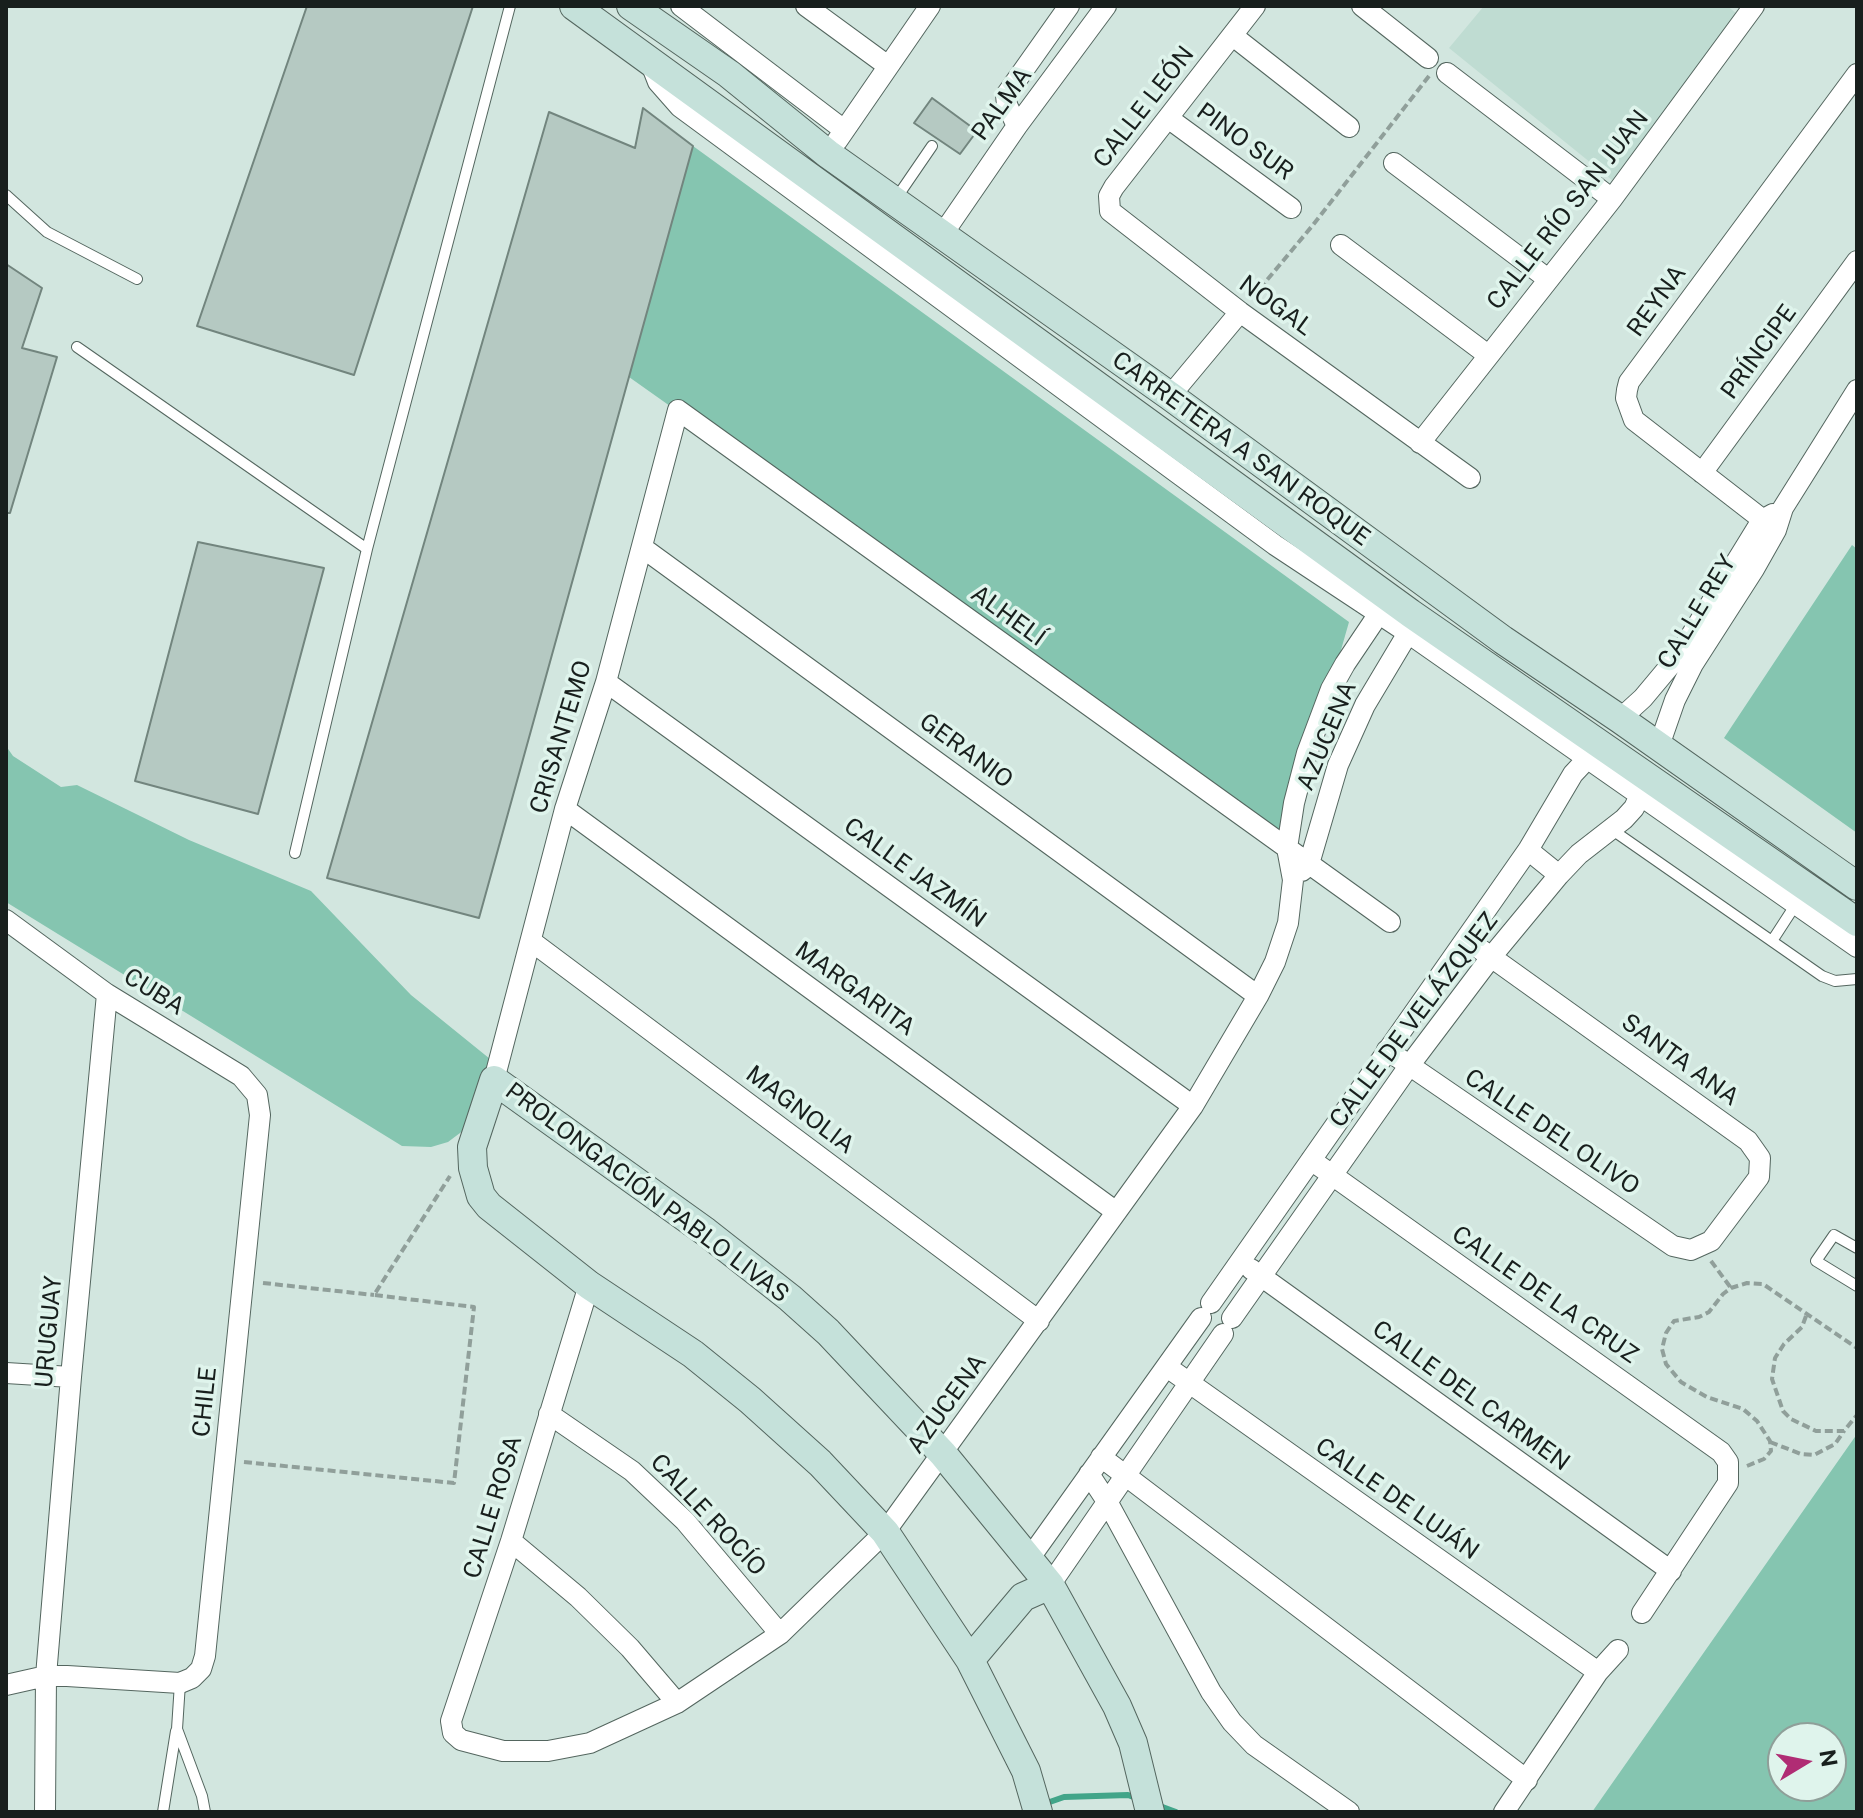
<!DOCTYPE html>
<html>
<head>
<meta charset="utf-8">
<style>
  body { margin:0 }
  #map { position:relative; width:1863px; height:1818px; overflow:hidden; background:#d2e6df; font-family:"Public Sans",sans-serif }
  canvas { display:block }
  .frame { position:absolute; inset:0; border:8px solid #181f1d; pointer-events:none }
  .north { position:absolute; left:1767px; top:1722px; width:80px; height:80px; box-sizing:border-box; background:#dff4ec; border:2px solid #8f9f99; border-radius:50%; rotate:80deg; font-size:22px; font-weight:700; line-height:32px; text-align:center; color:#181f1d }
  .north::after { content:''; display:block; margin:auto; width:28px; height:36px; background:#b02c74; clip-path:polygon(50% 0,100% 100%,50% 72%,0 100%) }
</style>
</head>
<body>
<div id="map">
<canvas width="1863" height="1818"></canvas>
<div class="frame"></div>
<div class="north">N</div>
</div>
<script>
const g = document.querySelector('canvas').getContext('2d');
g.lineJoin = 'round';
function paint(path, color) { g.fillStyle = color; g.fill(path, 'evenodd'); }
const poly = rows => new Path2D(rows.map(r => 'M' + r).join(''));
function strokePath(path, color, width, dash) { g.strokeStyle = color; g.lineWidth = width; g.lineCap = dash ? 'butt' : 'round'; g.setLineDash(dash || []); g.stroke(path); }
function label(font, color, halo, rows, align = 'center') {
  g.font = font + ' "Public Sans",sans-serif'; g.lineWidth = 7; g.setLineDash([]); g.textBaseline = 'middle'; g.strokeStyle = halo; g.fillStyle = color; for (const [text, x, y, turn = 0] of rows) {
    g.save(); g.translate(x, y); g.rotate((+turn || 0) * Math.PI / 180); g.textAlign = isNaN(turn) ? turn : align; if (halo) g.strokeText(text, 0, 0); g.fillText(text, 0, 0); g.restore();
  }
}
paint(poly([
  [1484,6,1727,6,1740,16,1612,180,1449,48]
]), '#bfdcd2');
paint(poly([
  [693,146,1349,622,1286,842,629,377],
  [1852,545,1857,549,1857,833,1724,738],
  [6,746,13,756,61,787,77,785,189,840,311,891,411,995,495,1063,468,1127,448,1142,431,1147,402,1146,6,902],
  [1857,1434,1857,1812,1592,1812],
  [1831,1738,1831,1786,1783,1786,1783,1738]
]), '#85c5b0');
strokePath(poly([
  [1044,1804,1064,1797,1128,1795,1139,1799],
  [1157,1805,1176,1812]
]), '#42a589', 6);
const building = poly([
  [307,6,473,6,354,375,197,326,307,6],
  [932,98,977,131,960,154,914,123,932,98],
  [643,108,693,146,479,918,327,878,549,112,635,148,643,108],
  [6,264,42,288,22,348,57,357,10,513,6,513,6,264],
  [198,542,324,568,258,814,135,781,198,542]
]);
paint(building, '#b5c9c2');
strokePath(building, '#72857e', 2);
const lane = poly([
  [6,195,47,232,137,279],
  [895,200,932,146],
  [77,347,367,549],
  [1611,829,1822,976,1835,981,1857,979],
  [295,853,367,549,510,6],
  [1772,941,1796,904],
  [1857,1248,1834,1235,1816,1261,1857,1286],
  [180,1683,177,1729,202,1796,205,1812],
  [163,1812,176,1731]
]);
const street = poly([
  [681,6,844,130],
  [806,6,888,66],
  [1255,6,1114,187,1109,196,1110,211,1240,312,1470,478],
  [1362,6,1428,58],
  [1233,36,1349,127],
  [651,64,658,82,680,107,1275,545,1408,633,1857,947],
  [1447,73,1612,199],
  [1168,118,1291,208],
  [1017,126,1007,105,1006,95,1069,6],
  [837,141,930,6],
  [1394,163,1548,279],
  [942,235,1017,126,1106,6],
  [1341,245,1488,355],
  [1170,396,1240,312],
  [1420,443,1612,199,1754,6],
  [1702,473,1857,261],
  [1776,530,1634,420,1626,398,1627,390,1629,382,1857,74],
  [643,548,1258,996],
  [606,682,1193,1106],
  [1620,719,1643,698,1679,655,1762,520,1773,514],
  [1659,746,1675,700,1693,664,1754,569,1776,530,1783,508,1857,390],
  [565,809,1115,1211],
  [1528,850,1559,875],
  [1302,871,1309,864,1338,765,1365,705,1408,633,1410,620],
  [6,920,107,994,241,1076,257,1095,260,1115,205,1656,201,1669,192,1678,180,1683,67,1676,46,1676,6,1685],
  [531,941,1039,1321],
  [1387,1050,1673,1246,1691,1250,1711,1241,1759,1177,1760,1158,1748,1141,1466,939],
  [494,1080,565,809,606,682,678,410,1390,922],
  [1311,1160,1721,1452,1728,1462,1728,1483,1642,1613],
  [1251,1269,1671,1571],
  [589,1285,511,1541,451,1721,453,1733,461,1740,503,1751,548,1751,590,1743,677,1703,780,1634,885,1532,1193,1106,1258,996,1275,962,1288,923,1293,880,1287,848,1294,803,1307,753,1331,689,1345,664,1378,615,1396,603],
  [1211,1303,1528,850,1573,774,1587,759,1596,755],
  [1232,1318,1409,1066,1492,956,1559,875,1579,854,1624,819,1634,808,1640,795,1639,782],
  [1167,1367,1598,1672],
  [6,1373,71,1377],
  [549,1414,632,1471,685,1521,780,1634],
  [1101,1457,1527,1780],
  [1089,1474,1108,1503,1211,1692,1232,1722,1254,1745,1349,1812],
  [511,1541,578,1597,630,1648,677,1703],
  [1029,1559,1201,1318],
  [1050,1585,1223,1334],
  [45,1812,46,1676,71,1377,107,994],
  [1504,1812,1598,1672,1618,1650]
]);
const secondary = poly([
  [574,6,1410,613,1857,922],
  [631,6,729,74,828,154,1170,396,1503,640,1620,719,1857,886],
  [970,1660,1023,1597,1050,1585],
  [1038,1812,1026,1771,970,1660,885,1532,820,1463,750,1400,693,1354,589,1285,489,1206,481,1196,473,1168,472,1147,494,1080,706,1232,790,1298,828,1332,943,1454,1050,1585,1117,1706,1133,1743,1150,1812]
]);
strokePath(lane, '#54665f', 12);
strokePath(street, '#54665f', 22);
strokePath(secondary, '#54665f', 30);
strokePath(poly([
  [1252,298,1313,225,1429,76],
  [1711,1261,1731,1288],
  [263,1283,374,1295],
  [1806,1316,1802,1327,1784,1344,1775,1358,1772,1379,1783,1411,1791,1419,1816,1431,1844,1431,1857,1415],
  [1770,1442,1801,1454,1814,1455,1835,1444,1844,1431],
  [244,1462,454,1483,474,1307,374,1295,450,1176],
  [1747,1466,1764,1459,1771,1451,1770,1441,1757,1421,1743,1409,1707,1397,1681,1382,1666,1364,1662,1349,1666,1333,1674,1321,1699,1317,1709,1312,1723,1294,1731,1288,1747,1283,1763,1284,1857,1348]
]), '#909f9a', 4, [8, 4]);
strokePath(lane, '#fff', 10);
strokePath(street, '#fff', 20);
strokePath(secondary, '#c5e1da', 28);
label('24px', '#181f1d', '#dff4ec', [
  ["PALMA",1002,104,-54],
  ["CALLE LEÓN",1144,107,-52],
  ["PINO SUR",1245,142,36],
  ["CALLE RÍO SAN JUAN",1568,210,-52],
  ["REYNA",1657,301,-54],
  ["NOGAL",1276,306,36],
  ["PRÍNCIPE",1759,352,-54],
  ["CARRETERA A SAN ROQUE",1241,449,36],
  ["CALLE REY",1697,612,-59],
  ["ALHELÍ",1008,616,36],
  ["AZUCENA",1327,736,-67],
  ["CRISANTEMO",561,737,-73],
  ["GERANIO",966,751,36],
  ["CALLE JAZMÍN",915,873,36],
  ["MARGARITA",855,989,36],
  ["CUBA",154,992,32],
  ["CALLE DE VELÁZQUEZ",1414,1020,-53],
  ["SANTA ANA",1680,1060,36],
  ["MAGNOLIA",800,1110,37],
  ["CALLE DEL OLIVO",1552,1132,34],
  ["PROLONGACIÓN PABLO LIVAS",647,1193,37],
  ["CALLE DE LA CRUZ",1545,1295,35],
  ["URUGUAY",49,1332,-85],
  ["CALLE DEL CARMEN",1471,1396,36],
  ["CHILE",205,1402,-84],
  ["AZUCENA",947,1404,-54],
  ["CALLE DE LUJÁN",1397,1499,35],
  ["CALLE ROSA",493,1507,-73],
  ["CALLE ROCÍO",708,1515,47]
]);
</script>
</body>
</html>
